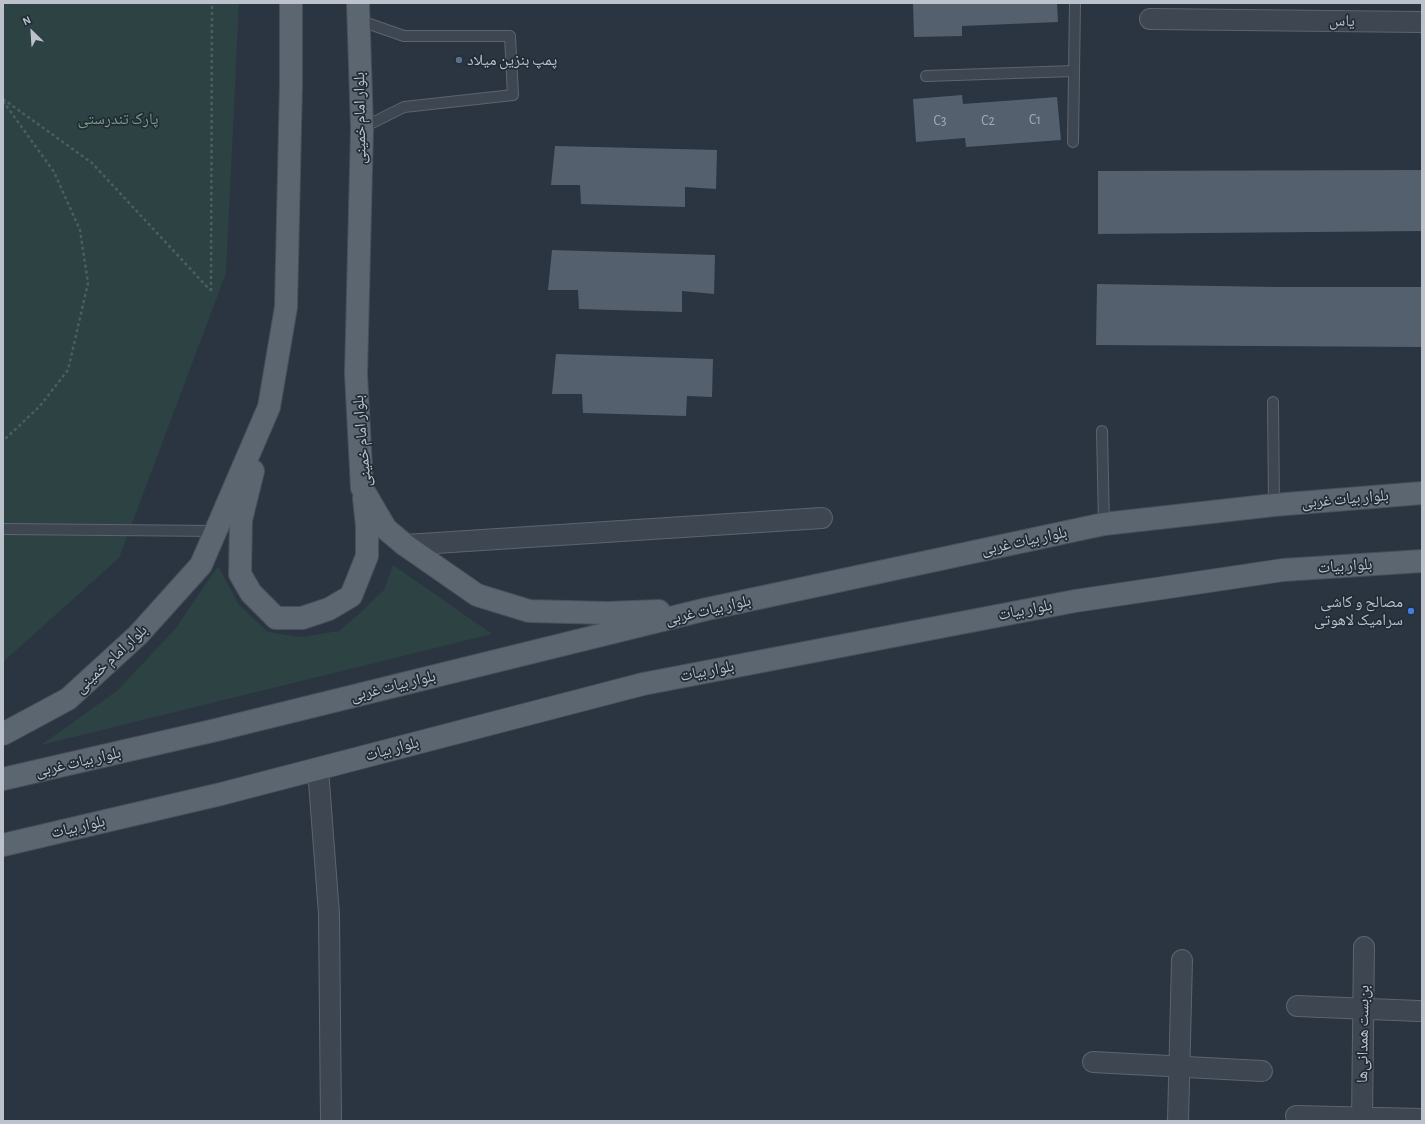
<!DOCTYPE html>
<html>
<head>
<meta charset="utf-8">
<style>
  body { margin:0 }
  #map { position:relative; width:1425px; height:1124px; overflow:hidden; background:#2a3541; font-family:"Alegreya Sans",sans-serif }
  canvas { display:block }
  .frame { position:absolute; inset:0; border:4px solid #bbc2cb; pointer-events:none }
  .north { position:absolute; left:12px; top:12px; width:40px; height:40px; -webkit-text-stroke:3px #222c36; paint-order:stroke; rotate:335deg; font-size:11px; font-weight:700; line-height:16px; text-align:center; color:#bbc2cb }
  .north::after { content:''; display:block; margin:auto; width:14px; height:18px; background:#bbc2cb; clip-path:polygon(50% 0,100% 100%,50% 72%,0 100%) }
</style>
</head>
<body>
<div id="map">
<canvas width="1425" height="1124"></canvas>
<div class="frame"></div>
<div class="north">N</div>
</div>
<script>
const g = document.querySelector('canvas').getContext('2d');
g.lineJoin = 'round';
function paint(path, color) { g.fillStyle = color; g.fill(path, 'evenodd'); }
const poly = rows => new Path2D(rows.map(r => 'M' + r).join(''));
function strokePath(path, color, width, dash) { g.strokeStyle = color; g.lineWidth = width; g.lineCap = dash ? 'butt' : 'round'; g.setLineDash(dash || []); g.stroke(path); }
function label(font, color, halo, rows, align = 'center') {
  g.font = font + ' "Alegreya Sans","Noto Naskh Arabic",sans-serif'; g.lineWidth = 3.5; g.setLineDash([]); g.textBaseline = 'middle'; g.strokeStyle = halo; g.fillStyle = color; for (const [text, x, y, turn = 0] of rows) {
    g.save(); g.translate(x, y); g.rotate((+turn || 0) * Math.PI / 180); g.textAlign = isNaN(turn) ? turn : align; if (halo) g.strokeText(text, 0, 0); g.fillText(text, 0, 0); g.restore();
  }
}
paint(poly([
  [3,3,239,3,226,273,119,558,3,662],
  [393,565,492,634,41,745,118,690,176,628,218,566,239,605,268,632,301,637,339,631,360,613,384,590]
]), '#2d4243');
paint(poly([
  [913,3,1057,3,1058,22,962,26,962,36,914,37],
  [962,95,963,104,1057,97,1061,140,966,147,965,138,916,142,913,99],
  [555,146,717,150,716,189,685,187,685,207,581,204,580,185,551,185],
  [1422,170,1422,231,1098,234,1098,171],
  [552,250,715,255,714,294,682,291,682,312,579,309,578,290,548,290],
  [1097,284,1276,287,1422,287,1422,347,1096,345],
  [556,354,713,359,712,397,687,396,686,416,583,413,582,394,552,394]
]), '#55606e');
const service = poly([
  [358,20,404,36,510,36,513,95,404,107,362,128],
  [926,76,1074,71],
  [1073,142,1075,3],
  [1273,402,1274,505],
  [1102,431,1104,524],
  [3,529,216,531]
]);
const minor = poly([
  [1150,19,1422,22],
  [405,545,822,518],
  [318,769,329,914,331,1121],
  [1297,1006,1419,1011],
  [1093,1062,1262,1071],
  [1296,1116,1422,1119],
  [1178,1121,1182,960],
  [1362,1121,1364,947]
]);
const primary = poly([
  [358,3,362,128,356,374,362,488,386,529,405,545,477,595,529,611,607,613,659,611],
  [253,471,241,520,240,574,251,593,276,618,302,618,329,609,351,596,367,556,367,526,364,498],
  [3,734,68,699,138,635,201,565,269,407,286,307,291,84,291,3],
  [3,779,216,730,707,609,1104,524,1274,505,1422,493],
  [3,845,221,794,643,684,1075,601,1283,570,1422,561]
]);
strokePath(service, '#5c656e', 12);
strokePath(minor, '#5c656e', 22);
strokePath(primary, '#47505a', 24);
strokePath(poly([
  [3,99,92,163,210,290],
  [3,101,54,172,80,230,88,283,68,370,39,407,3,441],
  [211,291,212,3]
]), '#4c5f60', 2.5, [3, 3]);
strokePath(service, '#3e4751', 10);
strokePath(minor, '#3e4751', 20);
strokePath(primary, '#5c6670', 22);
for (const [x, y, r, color] of [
  [459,60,4,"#5c6f8a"],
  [1411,611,4,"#3f7fe0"]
]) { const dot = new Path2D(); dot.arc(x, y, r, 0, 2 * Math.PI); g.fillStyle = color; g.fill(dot); strokePath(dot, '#222c36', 1.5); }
label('14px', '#a2aab4', null, [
  ["C1",1035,120],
  ["C3",940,121],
  ["C2",988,121]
]);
label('16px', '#bbc2cb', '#222c36', [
  ["یاس",1342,21,1],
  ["بلوار امام خمینی",360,118,-91],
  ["بلوار امام خمینی",362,441,-95],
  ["بلوار بیات غربی",1345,499,-5],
  ["بلوار بیات غربی",1024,541,-12],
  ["بلوار بیات",1345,566,-4],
  ["بلوار بیات غربی",708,610,-13],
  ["بلوار بیات",1025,610,-11],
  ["بلوار امام خمینی",111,659,-43],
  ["بلوار بیات",707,671,-11],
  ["بلوار بیات غربی",393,686,-14],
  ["بلوار بیات",392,749,-15],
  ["بلوار بیات غربی",78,762,-13],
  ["بلوار بیات",78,827,-13],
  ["بن‌بست همدانی‌ها",1363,1034,-89]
]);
label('16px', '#bbc2cb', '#222c36', [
  ["پمپ بنزین میلاد",467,60],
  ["مصالح و کاشی",1403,602,"right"],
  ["سرامیک لاهوتی",1403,620,"right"]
], 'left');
label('16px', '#7b9e82', '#222c36', [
  ["پارک تندرستی",118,119]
]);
</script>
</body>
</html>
